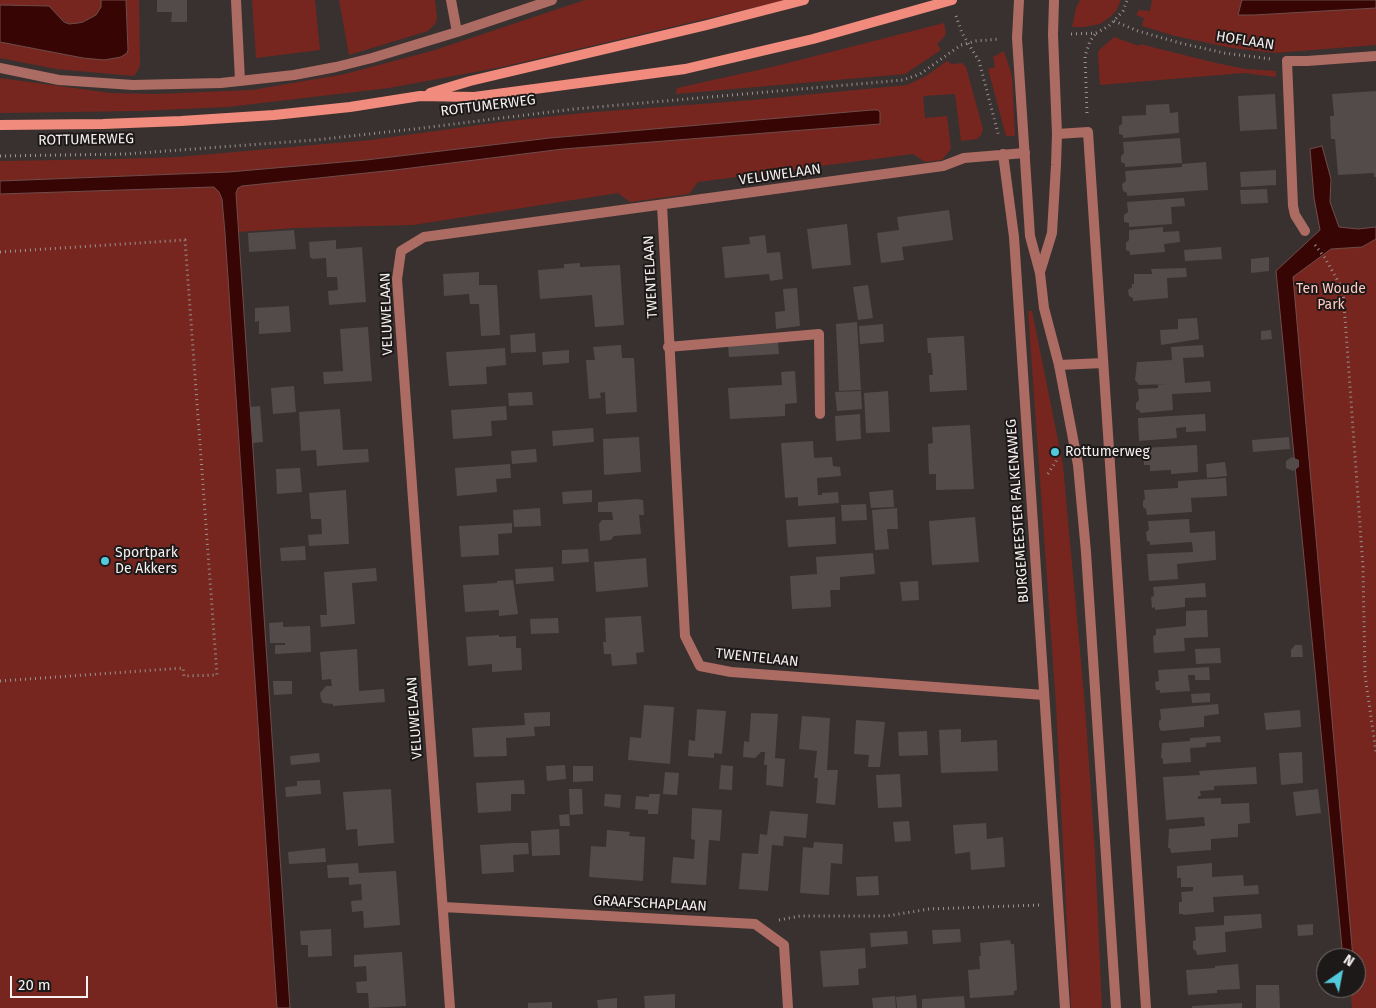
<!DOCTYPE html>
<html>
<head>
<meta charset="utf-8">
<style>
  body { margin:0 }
  #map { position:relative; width:1376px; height:1008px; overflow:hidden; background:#38312f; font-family:"Fira Sans",sans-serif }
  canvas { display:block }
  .north { position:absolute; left:1316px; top:948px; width:50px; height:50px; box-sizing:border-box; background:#1d1919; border:1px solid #746f6f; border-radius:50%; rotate:33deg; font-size:14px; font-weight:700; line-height:20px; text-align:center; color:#f6f1f0 }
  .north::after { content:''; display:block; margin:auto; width:18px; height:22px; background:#53cadc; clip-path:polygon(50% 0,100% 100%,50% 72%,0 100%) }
  .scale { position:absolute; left:10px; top:976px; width:78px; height:22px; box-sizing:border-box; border:2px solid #f6f1f0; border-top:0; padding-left:6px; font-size:15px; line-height:18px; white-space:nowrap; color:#f6f1f0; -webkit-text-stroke:4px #1d1919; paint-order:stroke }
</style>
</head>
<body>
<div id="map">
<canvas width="1376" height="1008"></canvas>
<div class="north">N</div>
<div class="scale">20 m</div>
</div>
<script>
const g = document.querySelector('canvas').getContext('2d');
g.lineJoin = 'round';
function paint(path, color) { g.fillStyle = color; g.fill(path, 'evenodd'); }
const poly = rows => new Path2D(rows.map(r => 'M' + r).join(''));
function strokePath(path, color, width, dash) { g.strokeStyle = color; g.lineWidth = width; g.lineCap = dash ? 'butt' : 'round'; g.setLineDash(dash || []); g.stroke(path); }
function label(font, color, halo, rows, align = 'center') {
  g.font = font + ' "Fira Sans",sans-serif'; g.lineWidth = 4; g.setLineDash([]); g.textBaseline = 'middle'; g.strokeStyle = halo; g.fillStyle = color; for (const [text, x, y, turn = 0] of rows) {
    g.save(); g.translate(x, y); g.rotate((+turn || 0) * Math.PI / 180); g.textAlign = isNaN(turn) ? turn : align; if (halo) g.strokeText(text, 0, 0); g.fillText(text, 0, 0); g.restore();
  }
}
paint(poly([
  [0,0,101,0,101,7,96,15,88,20,78,23,69,24,59,17,49,6,0,5],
  [126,0,139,0,140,62,139,69,134,76,56,69,0,58,0,42,83,58,104,60,121,57,128,50],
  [252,0,315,0,320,50,256,58],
  [339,0,435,0,437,18,435,24,428,31,349,55],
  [585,0,786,0,502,67,389,88,228,107,140,111,0,113,0,78,111,93,155,94,252,90,345,74,435,50],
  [1080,0,1121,0,1116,11,1110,17,1100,24,1084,27,1072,27,1076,8],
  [1152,0,1242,0,1238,15,1376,8,1376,45,1275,53,1232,48,1175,36,1142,26,1144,18,1136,15,1139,10,1150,11],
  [944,23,946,33,944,37,937,44,941,50,905,74,676,94,677,88,776,66],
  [1114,37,1139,46,1140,44,1216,63,1246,69,1276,71,1276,77,1244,73,1100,85,1098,55,1099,50],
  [1004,51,1012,76,1015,136,1006,136,988,69,995,67,993,57],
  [947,61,952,64,962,63,966,67,983,129,981,135,977,139,961,141,955,94,923,96,925,118,947,116,951,149,942,160,925,162,913,154,698,182,689,194,630,202,618,193,413,225,296,228,239,232,236,193,238,188,242,186,395,170,563,149,880,124,881,122,872,110,550,138,366,160,229,172,0,181,0,161,119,159,178,157,370,140,501,122,583,113,752,100,907,85,926,76],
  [214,187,219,192,222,199,225,233,277,1008,0,1008,0,194],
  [1376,234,1376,1008,1352,1008,1350,988,1356,988,1356,958,1347,958,1285,277,1327,240],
  [1028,311,1032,311,1063,465,1085,706,1095,853,1102,1008,1071,1008,1056,705]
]), '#76261f');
const water = poly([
  [101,0,126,0,128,50,127,53,121,57,104,60,83,58,0,42,0,5,49,6,64,22,69,24,78,23,83,22,96,15,101,7,101,0],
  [1242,0,1376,0,1376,8,1254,15,1238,15,1242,0],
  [872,110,878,110,880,112,880,124,563,149,395,170,242,186,238,188,236,193,290,1008,277,1008,225,233,222,199,219,192,214,187,0,194,0,181,229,172,366,160,550,138,872,110],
  [1322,146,1331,179,1330,202,1339,227,1358,229,1376,227,1376,239,1362,247,1331,249,1293,277,1353,958,1343,958,1276,271,1320,230,1314,198,1310,149,1322,146]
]);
paint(water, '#370604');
strokePath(water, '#704c4b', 1);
paint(poly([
  [157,0,187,0,187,22,171,22,172,12,157,12],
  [1376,91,1376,177,1374,177,1374,173,1338,175,1335,139,1331,139,1330,116,1334,116,1332,94],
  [1275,94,1277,129,1240,131,1238,96],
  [1169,104,1170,113,1178,112,1179,133,1123,138,1123,135,1119,134,1119,126,1122,124,1122,116,1146,115,1146,105],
  [1180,138,1182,163,1125,167,1125,164,1121,162,1121,156,1124,153,1123,142],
  [1206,162,1208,190,1127,196,1127,193,1123,191,1122,184,1126,181,1125,171,1182,167,1182,164],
  [1276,170,1276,185,1241,187,1240,172],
  [1267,189,1268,203,1241,204,1240,190],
  [1184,198,1185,206,1171,207,1172,224,1129,227,1129,223,1124,222,1124,215,1128,212,1127,202],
  [949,210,953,240,902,247,904,260,881,263,877,233,899,230,897,217],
  [847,224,851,265,812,269,807,229],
  [1163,227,1163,232,1179,231,1180,242,1164,244,1165,252,1130,255,1130,252,1126,250,1126,243,1129,240,1129,230],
  [294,230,296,249,249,252,248,233],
  [765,235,767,253,780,252,783,279,770,281,769,274,725,278,722,247,750,244,749,237],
  [336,240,336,249,362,247,366,302,329,305,328,291,338,290,337,277,327,277,326,258,313,259,310,257,309,242],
  [1221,247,1222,259,1185,261,1184,250],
  [1269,257,1269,271,1251,273,1251,259],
  [580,263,580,267,620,265,624,325,595,327,592,295,540,299,538,270,564,268,564,264],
  [1186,268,1187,277,1167,278,1168,298,1133,301,1133,298,1129,296,1128,290,1132,287,1132,284,1134,284,1134,274,1152,274,1151,269],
  [479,272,479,285,497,285,500,335,481,336,479,304,470,304,469,294,444,296,443,274],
  [868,285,873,318,858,320,853,287],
  [797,288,800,326,776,329,775,312,785,311,783,289],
  [289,306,291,332,259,334,259,321,255,322,255,308],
  [1197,318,1199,339,1161,345,1160,330,1178,329,1178,319],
  [857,322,861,390,839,391,836,324],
  [883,324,884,342,860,344,859,326],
  [368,327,372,381,324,384,323,372,343,371,340,329],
  [1271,330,1272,339,1261,340,1261,331],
  [535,333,536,352,511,353,510,335],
  [964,336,967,390,930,392,929,375,933,375,931,353,928,353,927,338],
  [778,341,779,354,729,357,728,345],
  [621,345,622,358,634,358,637,412,606,414,605,392,600,393,601,398,589,399,586,360,595,360,593,347],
  [1203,345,1204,357,1183,358,1185,383,1210,381,1211,392,1172,394,1173,410,1140,413,1140,411,1136,409,1136,403,1139,400,1138,389,1158,388,1158,384,1169,384,1139,385,1135,380,1137,362,1172,360,1171,347],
  [505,348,506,365,486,367,487,384,449,386,446,352],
  [569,350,569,363,543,365,542,352],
  [795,371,797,403,785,404,785,416,730,419,728,388,782,385,781,372],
  [294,386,296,412,273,414,271,388],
  [861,391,862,409,837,411,835,392],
  [888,391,890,432,866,433,864,393],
  [532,392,533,405,509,406,508,393],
  [260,406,263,442,253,443,250,407],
  [506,406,507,420,491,421,492,436,453,439,451,410],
  [340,409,343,450,368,449,369,462,317,466,316,450,301,451,299,412],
  [860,414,861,439,836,441,835,416],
  [1205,414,1206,431,1186,432,1186,427,1176,428,1177,438,1139,441,1138,418],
  [970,425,974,489,936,490,936,474,929,474,928,444,933,443,932,427],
  [593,428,594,442,553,446,552,431],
  [639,437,641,472,604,475,603,439],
  [1289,437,1290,449,1253,452,1252,440],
  [813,441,814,458,832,457,833,466,840,467,841,476,817,478,818,495,822,495,822,493,838,492,839,503,798,506,798,497,785,498,781,443],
  [1197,445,1198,472,1171,474,1171,470,1150,471,1150,465,1144,465,1144,461,1142,460,1141,453,1143,448],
  [536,449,537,462,512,464,511,451],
  [1292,457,1299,460,1299,467,1293,471,1286,468,1286,461],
  [1225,462,1227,476,1207,478,1206,464],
  [510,464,511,478,496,479,497,492,457,496,455,468],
  [300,468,302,492,277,494,276,469],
  [1226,478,1227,496,1191,498,1192,512,1147,515,1146,509,1143,507,1143,501,1145,499,1144,490,1178,488,1178,481],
  [346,490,349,544,309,546,308,535,322,534,321,519,311,519,309,493],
  [592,490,592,502,563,504,562,492],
  [893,490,894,507,871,508,869,492],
  [638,499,643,500,644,515,639,515,641,534,614,536,611,540,600,541,599,524,602,520,613,520,612,512,598,512,598,502],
  [866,504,867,520,842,521,841,505],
  [540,508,541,526,514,527,513,510],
  [897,508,898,529,887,529,889,549,875,550,872,510],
  [835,517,836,544,788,547,786,520],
  [975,517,979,562,932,565,929,521],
  [1189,519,1190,533,1215,531,1216,560,1177,564,1178,579,1149,581,1147,554,1193,552,1192,542,1150,545,1150,542,1147,541,1146,532,1149,530,1148,521],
  [512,523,512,533,498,534,499,555,461,557,459,526],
  [305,546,306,560,281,561,280,548],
  [588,549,589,562,562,564,562,550],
  [873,553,875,574,840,577,840,590,830,590,831,607,792,609,790,576,817,574,816,557],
  [646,558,648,587,596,592,594,562],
  [553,567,554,581,516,584,515,569],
  [376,568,377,581,352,583,355,624,321,627,320,615,327,615,324,572],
  [513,580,518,614,499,616,499,610,465,612,463,585,497,583,497,581],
  [918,581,919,600,902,601,900,582],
  [1205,583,1206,597,1185,598,1185,607,1155,610,1155,607,1152,608,1151,597,1154,596,1153,587],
  [1207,610,1208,637,1184,638,1185,651,1154,653,1153,636,1156,635,1156,629,1186,626,1186,611],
  [641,616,644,652,636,653,637,664,612,666,611,654,604,654,603,642,606,642,605,618],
  [558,618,559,633,531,634,530,619],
  [283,622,283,627,310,626,311,652,275,654,275,645,285,645,285,643,270,643,269,623],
  [499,635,499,637,516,636,516,648,521,648,522,670,492,672,492,664,468,666,466,637],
  [1295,645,1302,645,1303,657,1291,657,1291,650],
  [1220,648,1221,663,1196,664,1195,649],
  [357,649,359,691,384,689,385,702,333,706,333,704,323,703,321,699,320,693,326,686,332,686,331,679,322,680,320,652],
  [1209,667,1210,680,1195,680,1195,675,1188,675,1190,691,1160,693,1160,690,1156,690,1155,682,1159,681,1158,670],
  [273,681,292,681,292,694,274,695],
  [1210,693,1210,702,1192,703,1191,694],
  [1218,704,1219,714,1204,716,1204,727,1161,731,1159,727,1159,721,1161,719,1160,709],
  [644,705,674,707,670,764,628,760,630,737,641,738],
  [697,709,726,711,722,754,714,753,714,758,688,756,689,740,695,741],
  [1300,710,1301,727,1266,730,1264,713],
  [550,712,550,726,534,727,535,736,506,738,507,756,474,757,472,728,525,725,524,713],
  [751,713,778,714,775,758,785,759,783,787,766,785,767,765,764,765,765,752,761,752,755,758,743,757,744,741,749,742],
  [802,716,830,718,827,770,838,770,835,805,816,803,818,778,814,778,817,751,799,749],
  [856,720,885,722,880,767,868,767,869,755,854,754],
  [961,729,961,742,997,740,998,771,941,773,939,730],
  [927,731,928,755,899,756,898,732],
  [1220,736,1221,742,1206,743,1206,747,1190,748,1191,762,1163,764,1163,759,1161,758,1162,743,1190,741,1190,738],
  [1302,752,1303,783,1281,785,1279,753],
  [319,753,320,762,291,765,290,756],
  [565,765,566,779,547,781,546,766],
  [721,765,733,766,732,790,719,789],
  [573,766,593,766,593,781,573,782],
  [1256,767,1257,784,1214,786,1214,790,1200,791,1201,796,1198,796,1198,799,1221,798,1221,804,1249,803,1250,823,1238,824,1238,837,1211,839,1211,850,1171,853,1170,848,1168,848,1169,829,1205,826,1204,817,1166,820,1163,777,1200,775,1199,771],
  [665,772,679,773,677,795,663,794],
  [900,774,902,807,878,808,876,775],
  [320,780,321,794,286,797,285,787,297,786,297,781],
  [524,780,525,794,511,794,511,811,478,813,476,783],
  [391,789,394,843,358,846,357,829,346,830,343,792],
  [569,789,582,789,583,814,570,815],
  [1318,789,1321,813,1296,816,1293,792],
  [605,794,621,795,620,808,604,806],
  [649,794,660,794,658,814,648,814,648,810,635,809,636,796,649,797],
  [692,808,722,810,720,841,709,840,706,885,671,883,673,857,694,859,695,840,691,839],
  [770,811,808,814,806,838,784,836,783,846,772,845,768,891,739,889,742,853,758,854,760,834,767,835],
  [569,814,570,826,560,826,559,815],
  [909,821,911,841,895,842,893,822],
  [986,823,987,839,1003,837,1005,867,971,870,970,852,955,854,953,825],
  [559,829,560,855,532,856,531,831],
  [607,830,630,832,629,836,645,837,643,881,589,877,591,846,606,847],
  [814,842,843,844,842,864,831,863,829,895,800,893,803,847,813,848],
  [512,843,528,843,529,854,513,855,514,872,482,874,480,845],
  [325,848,326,862,289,864,288,852],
  [358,863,359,873,396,871,400,925,364,928,363,911,352,912,351,901,362,900,361,884,349,885,349,877,328,878,327,865],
  [1212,863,1212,877,1243,875,1244,886,1258,885,1259,894,1213,897,1214,912,1183,915,1183,914,1179,914,1179,902,1182,902,1181,892,1193,891,1193,887,1181,887,1181,878,1177,878,1177,866],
  [878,876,879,895,857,896,856,877],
  [1261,914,1262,928,1225,932,1226,952,1197,955,1196,951,1193,949,1193,941,1196,940,1195,927,1224,925,1224,916],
  [1313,924,1313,935,1298,936,1297,925],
  [331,929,332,956,308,957,308,945,301,945,300,931],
  [960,929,961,942,933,944,932,930],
  [907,931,908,944,871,947,870,933],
  [1010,940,1011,944,1014,944,1017,990,1014,991,1014,995,970,998,968,970,980,969,979,956,981,956,980,943],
  [865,948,866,968,858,969,859,985,823,987,820,951],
  [402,952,406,1006,369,1008,368,993,357,993,356,982,367,981,366,966,354,967,354,955],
  [1238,964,1240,989,1217,990,1217,993,1188,995,1186,970,1215,968,1215,966],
  [1256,985,1279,985,1280,1008,1256,1008],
  [675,994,675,1008,645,1008,644,996],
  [916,995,917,1008,897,1008,896,997],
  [895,996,896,1008,873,1008,872,998],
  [964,996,965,1008,922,1008,922,999],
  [617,998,617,1008,598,1008,597,1000],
  [552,1002,552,1008,528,1008,528,1003],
  [1242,1003,1242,1008,1192,1008,1192,1006]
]), '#534b4a');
strokePath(poly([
  [956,16,962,33,979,61,999,137],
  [1114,21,1138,31,1180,43,1224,53,1271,59],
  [1071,34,1096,33,1109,26,1123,11,1127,0],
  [1087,113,1085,56,1090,41,1096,33],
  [0,156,126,154,315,140,414,129,574,109,903,80,920,74,961,45,976,41,1000,39],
  [1315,245,1325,258,1343,290,1363,567,1365,675,1376,752],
  [0,252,185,240,217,675,184,676,183,668,0,681],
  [1048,474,1058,458],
  [779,920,800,916,887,916,929,909,1040,905]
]), '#999391', 3, [1, 4]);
strokePath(poly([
  [236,0,240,81],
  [1287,61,1293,206,1295,215,1305,231]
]), '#ad6c63', 10);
strokePath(poly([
  [451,0,457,32],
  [1287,61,1307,61,1376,56],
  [0,68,59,80,133,85,221,83,294,75,336,67,372,58,457,32,552,0],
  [1057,134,1088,132,1146,1008],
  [1003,154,1014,237,1065,1008],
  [662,205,685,636,700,666,731,672,1044,695],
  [668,347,819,334,820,414],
  [1059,365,1103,363],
  [443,907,755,924,784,945,788,1008],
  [450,1008,397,279,401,251,424,237,943,166,964,158,1025,153]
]), '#ad6c63', 10);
strokePath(poly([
  [1019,0,1017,38,1030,236,1040,273,1044,308,1059,365,1078,465,1086,552,1116,1008],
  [1040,272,1052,233,1056,165,1057,134,1053,35,1054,0]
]), '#ad6c63', 10);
strokePath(poly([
  [430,93,470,81,707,25,804,0],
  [0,125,103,124,181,121,274,115,350,107,420,96,474,97,685,69,813,39,952,0]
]), '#f18b7d', 10);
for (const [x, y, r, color] of [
  [1055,452,5,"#53cadc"],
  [105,561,5,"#53cadc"]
]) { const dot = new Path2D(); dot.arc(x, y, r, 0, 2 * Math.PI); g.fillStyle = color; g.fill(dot); strokePath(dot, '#1d1919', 2); }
label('14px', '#f6f1f0', '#1d1919', [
  ["HOFLAAN",1245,41,9],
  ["ROTTUMERWEG",488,106,-7],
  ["ROTTUMERWEG",86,140,-1],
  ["VELUWELAAN",780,175,-8],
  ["TWENTELAAN",651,277,-93],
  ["VELUWELAAN",387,314,-92],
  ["BURGEMEESTER FALKENAWEG",1018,511,-94],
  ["TWENTELAAN",757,658,6],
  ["VELUWELAAN",415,718,-94],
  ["GRAAFSCHAPLAAN",650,904,3]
]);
label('14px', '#ffc9c0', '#1d1919', [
  ["Ten Woude",1331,289],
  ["Park",1331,305]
]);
label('14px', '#f6f1f0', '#1d1919', [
  ["Rottumerweg",1065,452],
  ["Sportpark",115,553],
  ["De Akkers",115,569]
], 'left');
</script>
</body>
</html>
